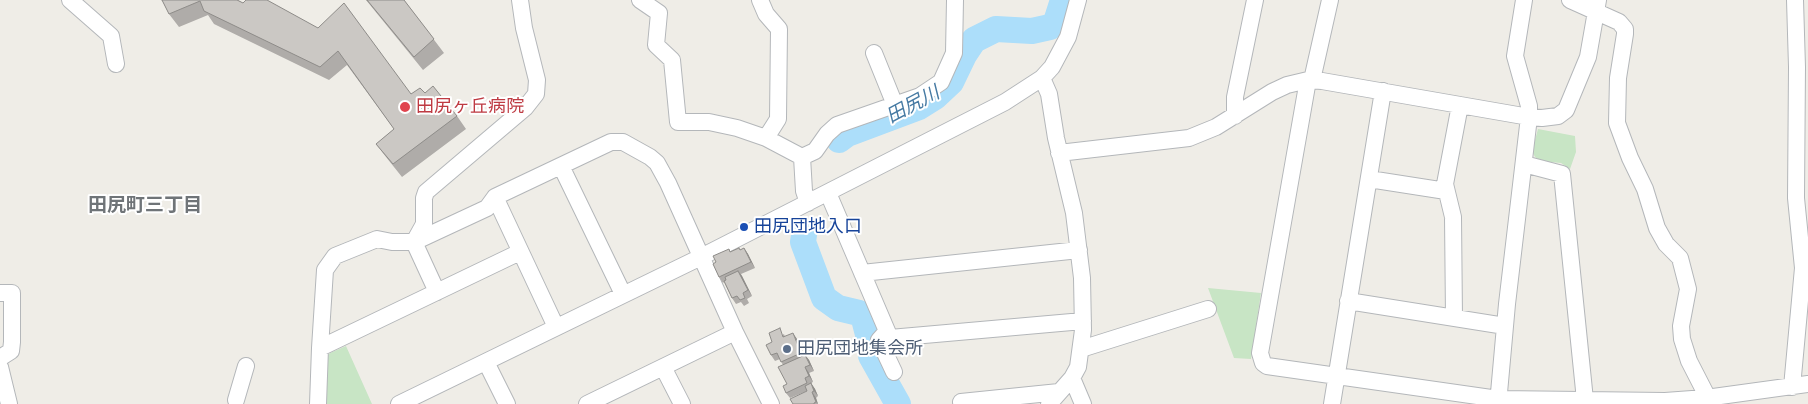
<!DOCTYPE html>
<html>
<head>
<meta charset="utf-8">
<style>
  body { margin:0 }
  canvas { display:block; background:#efede7 }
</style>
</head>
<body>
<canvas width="1808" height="404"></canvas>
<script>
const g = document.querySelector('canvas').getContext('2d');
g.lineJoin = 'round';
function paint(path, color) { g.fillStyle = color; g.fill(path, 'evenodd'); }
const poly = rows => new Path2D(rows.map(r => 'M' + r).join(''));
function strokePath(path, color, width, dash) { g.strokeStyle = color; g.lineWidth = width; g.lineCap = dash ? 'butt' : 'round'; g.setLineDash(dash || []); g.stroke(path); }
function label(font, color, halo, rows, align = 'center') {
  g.font = font + ' "IBM Plex Sans","Noto Sans JP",sans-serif'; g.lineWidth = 4; g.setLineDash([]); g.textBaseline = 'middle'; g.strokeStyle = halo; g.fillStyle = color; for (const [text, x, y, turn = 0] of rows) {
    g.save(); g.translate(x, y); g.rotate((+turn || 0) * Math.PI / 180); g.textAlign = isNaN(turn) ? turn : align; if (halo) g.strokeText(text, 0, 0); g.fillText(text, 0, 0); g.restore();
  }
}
paint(poly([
  [1538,129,1575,136,1576,152,1570,169,1561,163,1541,161,1535,157,1532,151],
  [1208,288,1261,293,1251,359,1234,358],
  [346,346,372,404,323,404,324,359,330,353]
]), '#c8e5c5');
strokePath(poly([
  [839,140,847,134,919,107,935,97,951,82,964,55,974,40,996,29,1032,31,1050,27,1056,22,1063,0],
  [804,235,803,242,824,298,838,308,859,313,864,319,871,346,871,356,898,404]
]), '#acdefa', 26);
const street = poly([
  [70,0,111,36,116,64],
  [640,0,659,13,656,45,672,60,678,122,709,122,737,128,766,138,802,157,815,151,827,134,837,125,920,96,941,82,954,53,955,0],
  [760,0,766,14,779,29,778,119,766,138],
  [1570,0,1619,22,1625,29,1625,34,1618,78,1617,123,1630,158,1645,189,1657,228,1666,244,1680,258,1688,289,1681,326,1682,339,1689,361,1708,398],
  [874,53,895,105],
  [1042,78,1049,94,1056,138,1074,213,1082,278,1083,330,1078,367,1072,378,1049,404],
  [1308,80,1260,353,1263,363,1267,366,1498,399,1665,401,1706,398,1808,384],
  [1312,80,1330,0],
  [1235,116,1235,97,1255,0],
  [1059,153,1189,138,1216,127,1272,92,1287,85,1308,80,1322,81,1529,117,1542,118,1558,116,1566,110,1588,57,1598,0],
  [802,157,804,191,808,203],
  [1524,164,1562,174,1585,400],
  [561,166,623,294],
  [1369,179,1446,191],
  [828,193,890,338,1083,321],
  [495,197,556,327],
  [862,273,1079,250],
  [437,292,414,242,424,224,424,198,426,192,525,108,536,94,537,80,524,28,520,0],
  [0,293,12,293,12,342,11,351,0,358],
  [1348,301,1505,326],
  [1454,318,1453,217,1445,184,1460,105],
  [887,331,879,340,894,372],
  [320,348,520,252],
  [1081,349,1208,309],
  [486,362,507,404],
  [0,367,9,404],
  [663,367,682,404],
  [1072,378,1083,404],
  [1792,387,1803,268,1796,198,1797,67,1795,0],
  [236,400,246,366],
  [318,404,320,348,325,270,335,256,377,239,392,242,414,242,487,208,495,197,611,142,623,142,650,157,657,163,668,183,735,332,771,404],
  [399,404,701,257,1005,102,1042,78,1052,67,1068,37,1078,0],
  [587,404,735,332],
  [962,404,961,402,1059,392],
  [1332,404,1383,91],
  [1498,404,1507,304,1529,117,1529,106,1515,56,1524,0]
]);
strokePath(street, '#b4b7ba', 18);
strokePath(street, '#fff', 16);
paint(poly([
  [162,0,238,0,243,3,267,0,411,94,425,93,457,116,466,129,402,177,386,157,376,144,394,129,347,65,329,80,214,24,208,15,179,27,169,14],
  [366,0,404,0,444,53,423,70],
  [744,248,748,254,755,268,741,274,752,296,747,299,749,303,744,306,741,302,736,304,732,298,724,282,723,283,719,277,716,262,731,252,740,250],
  [784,334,785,337,797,339,804,355,805,355,809,360,814,371,809,373,813,382,809,384,811,383,815,389,818,396,816,398,818,404,793,404,807,391,790,398,786,393,787,384,783,365,780,359,775,361,771,355,772,342]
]), '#afaca9');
paint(poly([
  [744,248,748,254,755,268,751,262],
  [738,271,742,276,752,296,748,290],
  [793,333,797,339,805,358,801,353],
  [805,355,809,360,814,371,810,365],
  [805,367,809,373,813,382,809,376],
  [811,383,815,389,818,396,814,391],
  [812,392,816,398,818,404,816,402]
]), '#8e8c89');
const building = poly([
  [162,0,237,0,243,3,246,0,267,0,318,28,344,3,411,94,420,88,425,93,433,86,457,116,393,164,376,144,394,129,338,51,320,67,204,11,200,1,169,14,162,0],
  [367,0,404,0,434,39,414,57,367,0],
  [739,248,740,250,744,248,751,262,719,277,713,264,716,262,713,256,729,249,730,252,739,248],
  [738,271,748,290,743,293,745,298,740,300,737,296,732,298,724,281,726,280,725,277,738,271],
  [780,328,783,337,793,333,801,353,781,362,777,353,771,355,766,345,772,342,769,333,780,328],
  [805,355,810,365,805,367,809,376,805,378,807,383,786,393,783,386,787,384,778,367,805,355],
  [811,383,814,391,812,392,816,402,814,403,814,404,793,404,790,399,807,391,805,386,811,383]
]);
paint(building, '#cbc8c4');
strokePath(building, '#8e8c89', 1);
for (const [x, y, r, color] of [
  [405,107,6,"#e0444e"],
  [744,227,5,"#1a4fb4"],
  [787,349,5,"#5c6f8a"]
]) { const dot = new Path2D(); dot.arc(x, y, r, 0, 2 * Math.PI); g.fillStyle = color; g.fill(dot); strokePath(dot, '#fff', 2); }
label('18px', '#be3a42', '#fff', [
  ["田尻ヶ丘病院",416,107]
], 'left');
label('18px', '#164399', '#fff', [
  ["田尻団地入口",754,227]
], 'left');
label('18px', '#4e5e75', '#fff', [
  ["田尻団地集会所",797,349]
], 'left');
label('italic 19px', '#467aa3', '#fff', [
  ["田尻川",913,105,-28]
]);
label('bold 19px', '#6f7478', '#fff', [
  ["田尻町三丁目",145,206]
]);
</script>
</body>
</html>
